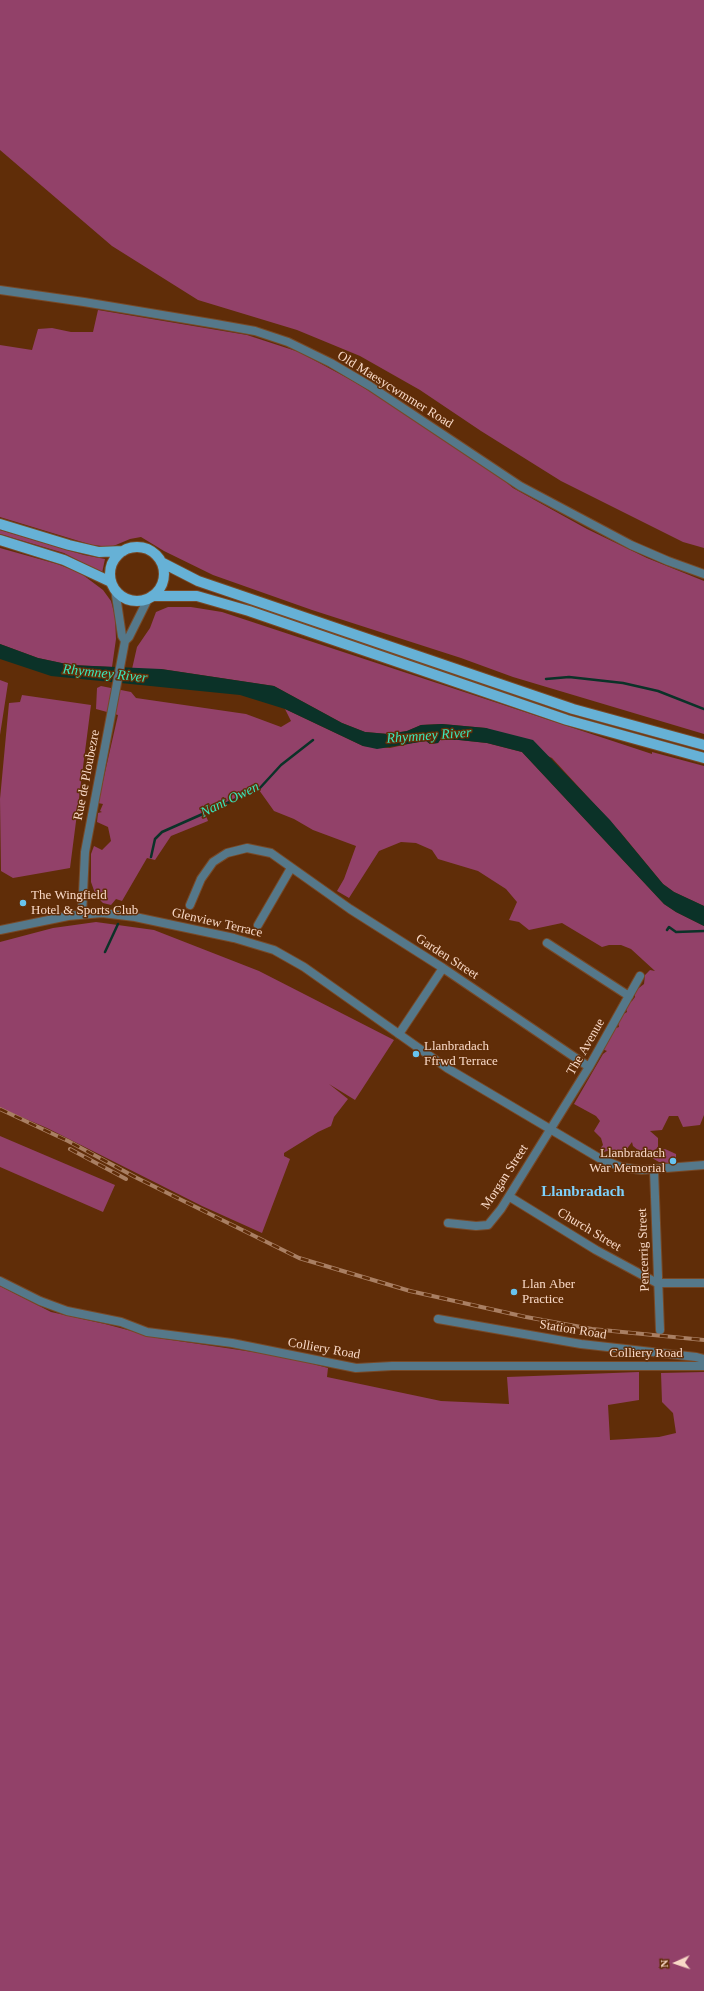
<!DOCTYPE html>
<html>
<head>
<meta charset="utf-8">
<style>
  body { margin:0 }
  #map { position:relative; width:704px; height:1991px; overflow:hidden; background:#602d08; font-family:"Times New Roman",serif }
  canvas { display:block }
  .north { position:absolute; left:656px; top:1943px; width:40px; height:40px; -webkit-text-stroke:3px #602d08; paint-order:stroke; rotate:267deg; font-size:11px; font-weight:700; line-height:16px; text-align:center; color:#f9d9c7 }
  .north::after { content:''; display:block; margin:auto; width:14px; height:18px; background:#f9d9c7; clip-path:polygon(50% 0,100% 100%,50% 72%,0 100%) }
</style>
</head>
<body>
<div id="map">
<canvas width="704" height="1991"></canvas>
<div class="north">N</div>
</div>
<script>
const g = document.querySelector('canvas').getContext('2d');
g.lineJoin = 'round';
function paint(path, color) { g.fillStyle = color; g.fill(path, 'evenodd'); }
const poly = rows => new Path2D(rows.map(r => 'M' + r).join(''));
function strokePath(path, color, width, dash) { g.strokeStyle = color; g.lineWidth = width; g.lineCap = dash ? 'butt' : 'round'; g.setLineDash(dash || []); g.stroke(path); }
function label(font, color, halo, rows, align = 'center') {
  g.font = font + ' "Times New Roman",serif'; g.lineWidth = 3; g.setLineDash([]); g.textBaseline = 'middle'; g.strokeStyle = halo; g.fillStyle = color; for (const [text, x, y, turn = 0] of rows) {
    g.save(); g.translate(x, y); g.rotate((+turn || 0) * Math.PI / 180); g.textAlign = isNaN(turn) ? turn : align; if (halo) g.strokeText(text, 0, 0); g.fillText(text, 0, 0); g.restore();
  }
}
paint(poly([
  [0,0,704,0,704,548,683,542,561,481,481,431,420,390,360,356,297,330,198,300,112,246,0,150],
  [98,310,247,335,299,352,353,381,395,407,494,472,513,488,587,529,647,558,704,581,704,734,513,677,461,658,312,610,213,575,164,551,141,537,130,539,111,547,92,545,0,517,0,345,32,350,38,329,52,328,71,332,93,332],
  [0,530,84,555,105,559,102,573,64,553,0,534],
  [0,548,57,564,79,572,103,590,111,601,115,616,116,639,112,667,71,665,38,658,0,644],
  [168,607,191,607,222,612,652,754,652,752,704,766,704,906,674,892,663,884,621,833,552,758,486,728,442,724,421,725,407,731,388,734,365,732,342,723,274,686,161,669,132,669,137,647,150,628,156,612],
  [0,680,8,683,0,735],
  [101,686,131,692,136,698,246,714,281,727,291,721,285,709,363,746,390,748,426,740,430,744,438,743,440,740,459,740,487,743,522,752,664,904,676,912,704,926,704,1115,700,1125,683,1127,678,1116,669,1116,662,1130,650,1131,658,1138,658,1147,653,1152,647,1153,638,1150,633,1146,632,1142,626,1150,610,1150,604,1152,599,1150,603,1145,601,1138,594,1131,600,1121,596,1116,574,1104,603,1054,607,1051,602,1049,610,1030,619,1027,617,1018,627,1012,625,1005,632,1001,635,997,635,991,644,984,645,975,650,970,655,971,631,949,621,945,609,945,602,947,562,923,529,930,519,922,509,920,517,902,506,889,478,871,438,859,432,850,416,843,401,842,379,851,349,898,337,891,344,879,356,846,313,830,294,819,274,811,259,790,205,813,208,821,171,836,155,860,147,858,122,901,116,899,111,905,103,903,96,896,91,882,91,854,94,846,102,850,111,841,108,827,97,822,98,813,102,812,100,811,103,804,98,803,118,715,96,709,97,688],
  [22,695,91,705,70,868,13,878,1,871,0,799,9,703,20,702],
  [96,922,154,930,259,971,394,1040,355,1100,329,1084,348,1099,334,1117,331,1126,318,1132,284,1153,284,1156,290,1159,262,1233,202,1206,47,1128,0,1108,0,942,53,928],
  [0,1136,115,1185,103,1212,0,1167],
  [665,1149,676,1154,676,1160,669,1163,659,1162,652,1158,654,1153],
  [0,1286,51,1312,105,1324,158,1338,287,1357,328,1368,327,1377,441,1401,509,1404,507,1377,639,1372,639,1400,608,1405,610,1440,659,1437,676,1433,673,1413,662,1402,661,1373,704,1372,704,1991,0,1991]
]), '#924169');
paint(poly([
  [0,644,38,658,71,665,161,669,274,686,342,723,365,732,388,734,407,731,421,725,442,724,486,728,533,740,610,820,663,884,674,892,704,906,704,926,676,912,664,904,522,752,487,743,459,740,440,740,438,743,430,744,426,741,377,749,363,746,285,709,240,695,51,676,0,659]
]), '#0b3228');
strokePath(poly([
  [546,679,569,677,623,683,658,691,704,709],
  [151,857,155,839,162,832,259,789,281,765,313,740],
  [667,930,669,927,676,932,704,931],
  [105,952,118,924]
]), '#0b3228', 2.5);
const minor = poly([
  [0,290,84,302,216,324,255,331,288,342,331,363,370,386,520,486,631,545,668,561,704,574],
  [190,905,201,879,213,862,227,853,247,848,271,853,350,909,443,968,589,1067],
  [258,925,291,868],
  [547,943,629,996],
  [399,1034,443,968],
  [654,1170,660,1330],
  [510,1197,596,1250,657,1283,704,1283],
  [448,1223,476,1226,488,1225,501,1209,589,1067,640,976],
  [0,1281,40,1301,67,1311,121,1322,147,1332,232,1343,356,1368,392,1366,704,1366],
  [438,1319,581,1344,696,1357,704,1359]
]);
const tertiary = poly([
  [125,641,129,637,148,599],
  [82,914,85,852,125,641,122,636,115,589],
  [0,930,68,916,102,913,135,917,234,938,274,950,304,967,447,1068,599,1158,621,1167,641,1170,704,1165]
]);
const primary = poly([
  [0,524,69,545,99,552,123,551],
  [0,540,64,560,111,582],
  '110 574a27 27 0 1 1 54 0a27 27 0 1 1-54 0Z',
  [161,562,198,581,573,709,704,745],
  [152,596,197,596,249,611,567,720,704,758]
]);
strokePath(minor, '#784927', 10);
strokePath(tertiary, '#784927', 10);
strokePath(primary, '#784927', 12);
strokePath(minor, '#55788a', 8);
strokePath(tertiary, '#55788a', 8);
strokePath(primary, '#66b1d6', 10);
const rail = poly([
  [0,1109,68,1141,137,1178,299,1258,410,1291,526,1317,592,1329,704,1340],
  [70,1149,126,1179]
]);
strokePath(rail, '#a97f63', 4);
strokePath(rail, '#602d08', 2.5, [8]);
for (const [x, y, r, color] of [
  [23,903,4,"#68c4f0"],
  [416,1054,4,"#68c4f0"],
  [673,1161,4,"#68c4f0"],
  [514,1292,4,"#68c4f0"]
]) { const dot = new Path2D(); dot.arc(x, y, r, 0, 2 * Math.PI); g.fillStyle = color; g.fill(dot); strokePath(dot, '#602d08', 1.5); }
label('13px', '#f9d9c7', '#602d08', [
  ["Old Maesycwmmer Road",395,390,32],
  ["Rue de Ploubezre",87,775,-79],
  ["Glenview Terrace",217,923,13],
  ["Garden Street",447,957,33],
  ["The Avenue",586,1047,-60],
  ["Morgan Street",505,1177,-57],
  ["Church Street",589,1230,31],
  ["Pencerrig Street",644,1250,-92],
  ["Station Road",573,1330,9],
  ["Colliery Road",324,1349,10],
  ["Colliery Road",646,1354]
]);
label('13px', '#f9d9c7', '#602d08', [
  ["The Wingfield",31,896],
  ["Hotel & Sports Club",31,911],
  ["Llanbradach",424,1047],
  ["Ffrwd Terrace",424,1062],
  ["Llanbradach",665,1154,"right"],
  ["War Memorial",665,1169,"right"],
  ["Llan Aber",522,1285],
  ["Practice",522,1300]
], 'left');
label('italic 14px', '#39e7bb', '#602d08', [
  ["Rhymney River",105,674,6],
  ["Rhymney River",429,736,-4],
  ["Nant Owen",230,800,-26]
]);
label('bold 15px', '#7dd0fa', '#602d08', [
  ["Llanbradach",583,1192]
]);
</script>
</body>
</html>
